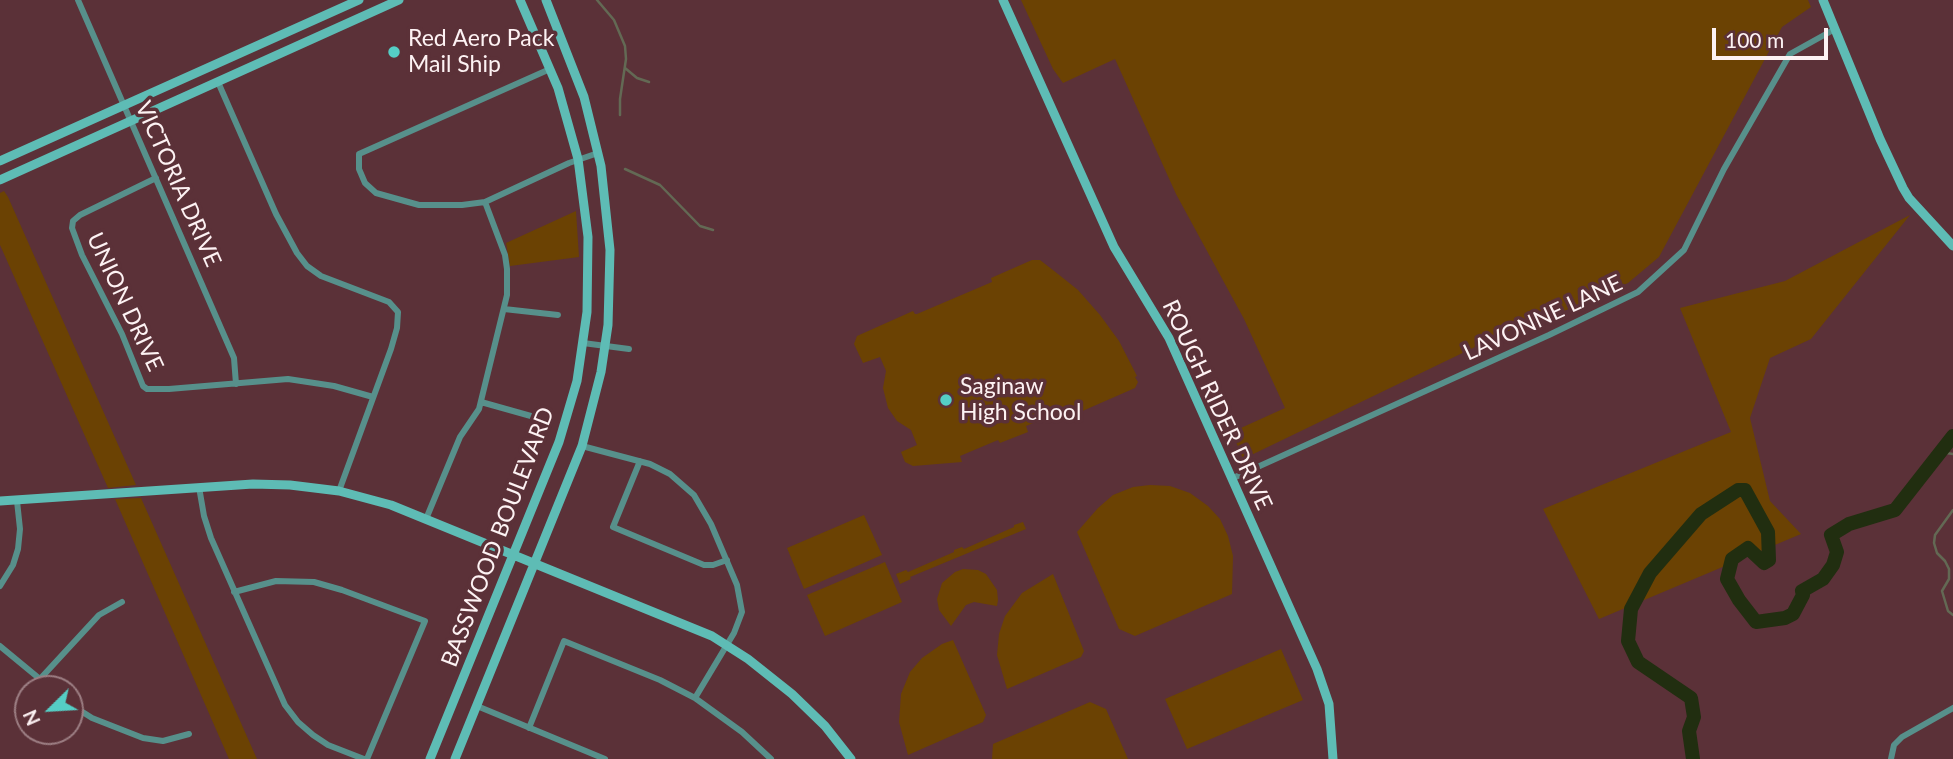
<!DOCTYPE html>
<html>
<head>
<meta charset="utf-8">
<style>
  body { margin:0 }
  #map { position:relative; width:1953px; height:759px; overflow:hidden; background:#5b3138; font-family:Lato,sans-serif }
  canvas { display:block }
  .north { position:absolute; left:14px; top:675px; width:70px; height:70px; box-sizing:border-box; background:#5b3138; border:2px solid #9c7e83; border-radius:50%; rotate:246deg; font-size:19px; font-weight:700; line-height:28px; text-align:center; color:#fdf2f3 }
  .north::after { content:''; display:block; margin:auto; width:24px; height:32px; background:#55cec5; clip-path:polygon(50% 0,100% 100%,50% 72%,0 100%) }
  .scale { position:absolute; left:1712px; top:28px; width:116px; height:32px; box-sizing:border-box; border:4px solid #fdf2f3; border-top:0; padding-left:9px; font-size:21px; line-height:24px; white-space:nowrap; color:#fdf2f3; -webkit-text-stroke:5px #5b3138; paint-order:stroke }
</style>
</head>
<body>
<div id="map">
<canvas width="1953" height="759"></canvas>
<div class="north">N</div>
<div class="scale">100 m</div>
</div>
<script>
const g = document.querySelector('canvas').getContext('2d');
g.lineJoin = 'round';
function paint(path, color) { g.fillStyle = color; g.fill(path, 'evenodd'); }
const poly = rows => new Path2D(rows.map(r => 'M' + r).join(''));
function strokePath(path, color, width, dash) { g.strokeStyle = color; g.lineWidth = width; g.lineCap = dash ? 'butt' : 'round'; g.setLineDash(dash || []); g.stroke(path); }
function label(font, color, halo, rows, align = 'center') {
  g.font = font + ' Lato,sans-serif'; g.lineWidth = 7; g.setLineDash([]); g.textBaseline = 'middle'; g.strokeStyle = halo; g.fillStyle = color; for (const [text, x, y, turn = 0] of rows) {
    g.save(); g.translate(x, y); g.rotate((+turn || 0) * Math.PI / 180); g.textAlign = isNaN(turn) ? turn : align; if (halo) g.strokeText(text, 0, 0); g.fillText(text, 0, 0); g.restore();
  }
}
paint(poly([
  [1021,0,1808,0,1811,7,1782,27,1659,257,1628,283,1539,322,1537,317,1243,459,1232,432,1285,408,1244,319,1176,194,1115,59,1063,83,1053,69],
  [4,191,8,197,136,485,108,488,0,245,0,193],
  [576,211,579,257,510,266,506,243],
  [1910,215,1811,339,1770,358,1750,418,1770,501,1801,534,1599,619,1543,509,1731,432,1680,308,1785,281],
  [1032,260,1040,260,1058,274,1078,290,1100,315,1119,341,1137,376,1135,377,1138,382,1135,388,1071,416,1065,410,1026,426,1028,432,1000,443,998,440,960,456,962,462,913,466,905,462,901,452,917,445,911,430,897,421,888,408,883,388,886,371,880,357,863,363,854,344,857,336,913,311,915,314,917,314,992,282,991,278],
  [1150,485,1170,486,1190,493,1208,506,1220,519,1228,536,1233,556,1232,594,1135,636,1119,629,1077,532,1098,508,1113,495,1133,487],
  [141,498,257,759,229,759,115,499],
  [864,515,882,555,804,589,787,548],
  [1023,522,1026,529,910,577,911,579,900,584,896,574,906,570,908,572,954,552,954,550,962,547,964,549,1014,527,1014,525],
  [885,562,902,602,825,636,807,595],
  [963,569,978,570,986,574,997,590,998,600,997,606,974,602,966,605,951,626,939,610,937,599,942,583,955,572],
  [1053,574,1084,651,1081,657,1007,689,997,655,999,634,1005,616,1022,593],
  [953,640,986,715,983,722,908,755,899,722,901,694,910,672,922,658,942,644],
  [1281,649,1303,700,1187,749,1165,699],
  [1090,702,1106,709,1128,759,992,759,993,744]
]), '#6b4203');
strokePath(poly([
  [597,0,614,20,625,46,626,59,620,99,620,115],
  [625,68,637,78,649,82],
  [625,169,660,185,700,226,713,230],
  [1940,452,1953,454],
  [1953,510,1935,535,1934,543,1937,553,1945,561,1949,569,1949,579,1942,591,1948,611,1953,615]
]), '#636954', 2.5);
strokePath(poly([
  [1693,759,1689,731,1694,717,1691,698,1638,662,1628,641,1631,609,1650,573,1701,514,1738,490,1745,490,1768,532,1769,560,1764,563,1748,548,1732,559,1727,579,1739,600,1756,622,1785,618,1793,614,1803,595,1802,591,1823,579,1833,565,1837,552,1831,535,1849,524,1895,510,1953,436]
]), '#212e10', 14);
strokePath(poly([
  [78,0,234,358,236,384],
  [550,69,359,154,359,169,365,183,376,193,419,205,462,205,485,202,569,163,598,153],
  [218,82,276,214,297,253,307,266,321,276,389,302,398,312,397,328,391,349,339,491],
  [156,178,80,215,73,221,72,228,82,255,122,334,143,386,147,389,169,389,288,379,334,386,373,397],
  [504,309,558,315],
  [583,343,629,349],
  [481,402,538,418],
  [582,446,650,464,670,474,694,495,711,524,737,585,742,612,734,633,695,698],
  [640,461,613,527,704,565,713,565,727,560],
  [1231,479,1549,335,1638,292,1684,250,1724,169,1790,54,1835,29],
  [199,487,204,516,211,538,285,705,298,722,313,735,328,745,364,759],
  [426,519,460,437,479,409,507,295,507,269,505,255,485,202],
  [0,586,13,565,18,549,20,529,17,501],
  [234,592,276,581,314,582,342,590,425,621,367,759],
  [0,646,52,689],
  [40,679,99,615,122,602],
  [70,704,92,718,143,738,163,741,189,734],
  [477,706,605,759],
  [529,728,564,641,660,680,695,698,742,732,771,759],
  [1891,759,1894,745,1902,737,1953,708]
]), '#57908b', 6);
strokePath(poly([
  [1003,0,1114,247,1169,338,1317,669,1329,704,1333,759],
  [1823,0,1880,139,1903,188,1909,198,1953,246],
  [0,161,359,0],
  [0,180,399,0],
  [0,501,253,484,290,485,339,491,391,505,712,636,748,659,792,694,825,726,851,759],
  [430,759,559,442,577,381,587,312,588,237,578,159,558,88,520,0],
  [455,759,582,446,601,372,608,325,610,250,601,166,584,97,546,0]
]), '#5ebcb5', 9);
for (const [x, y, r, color] of [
  [394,52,7,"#55cec5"],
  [946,400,7,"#55cec5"]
]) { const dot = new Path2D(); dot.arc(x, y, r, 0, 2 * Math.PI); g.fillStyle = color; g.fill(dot); strokePath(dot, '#5b3138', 2.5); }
label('23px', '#fdf2f3', '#5b3138', [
  ["Red Aero Pack",408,39],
  ["Mail Ship",408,65],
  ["Saginaw",960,387],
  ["High School",960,413]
], 'left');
label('23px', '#fdf2f3', '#5b3138', [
  ["VICTORIA DRIVE",178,184,66],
  ["UNION DRIVE",125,302,65],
  ["LAVONNE LANE",1543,318,-25],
  ["ROUGH RIDER DRIVE",1217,405,65],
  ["BASSWOOD BOULEVARD",498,537,-69]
]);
</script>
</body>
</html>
